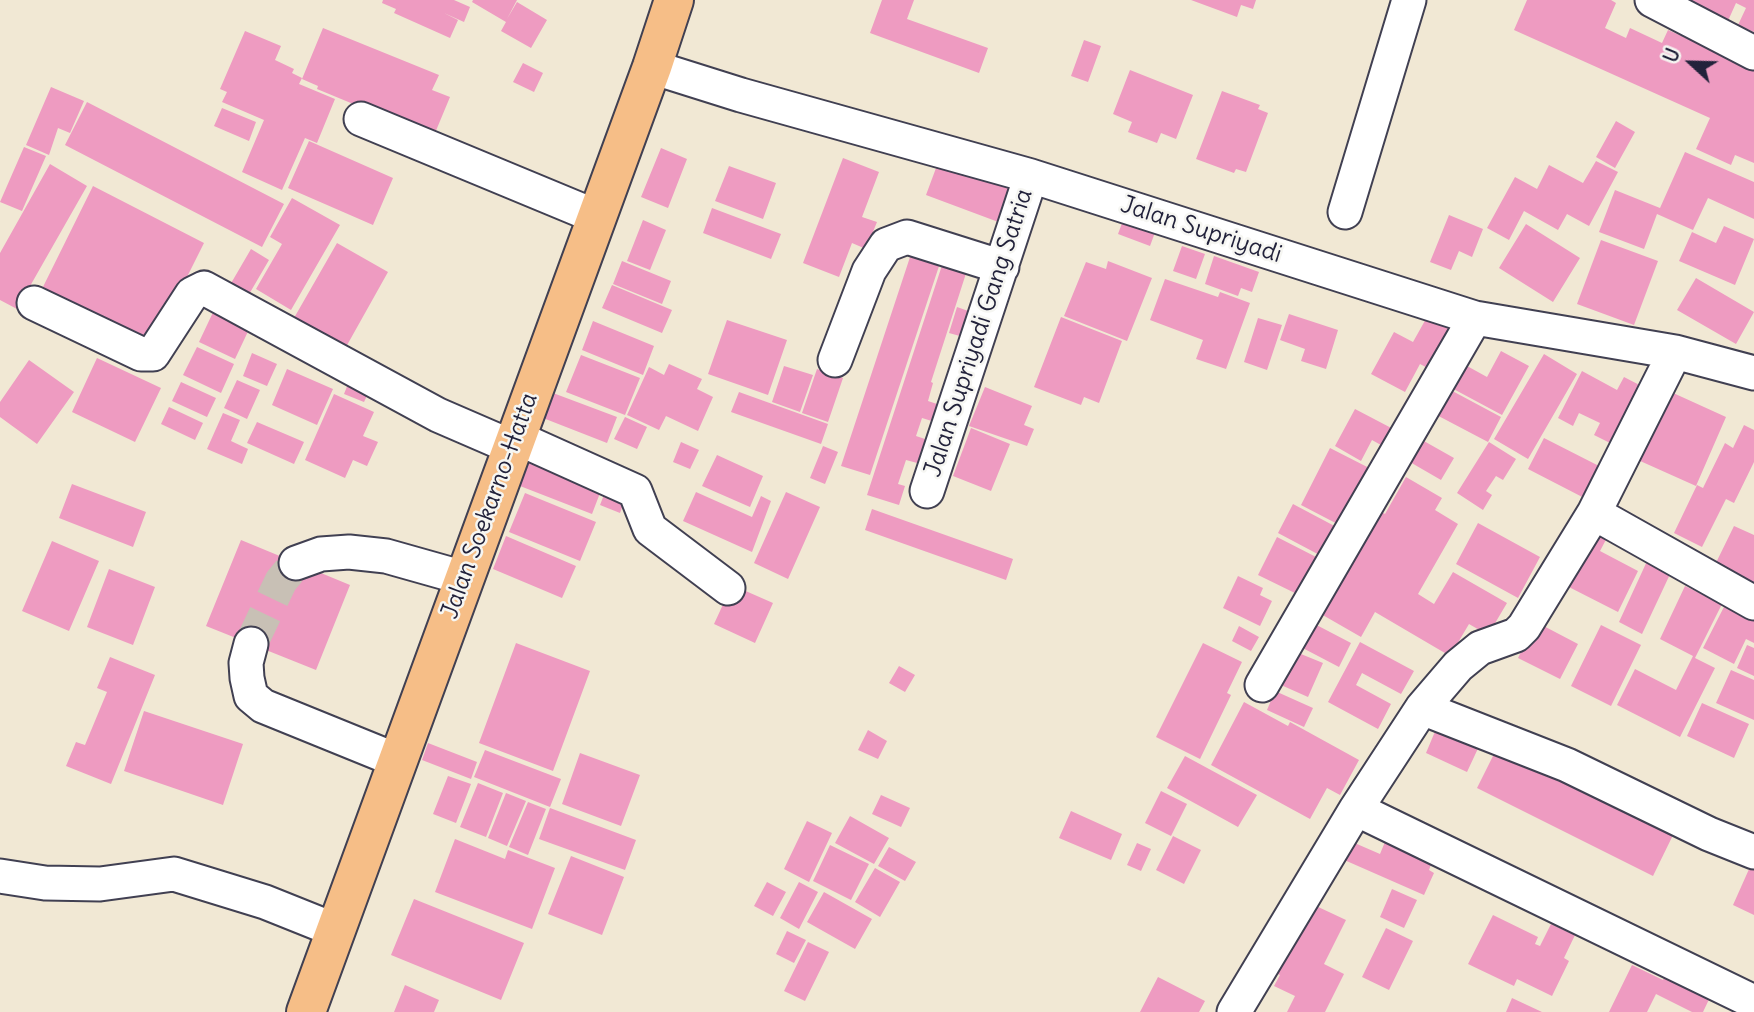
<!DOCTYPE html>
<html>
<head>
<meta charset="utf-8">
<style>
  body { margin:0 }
  #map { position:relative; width:1754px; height:1012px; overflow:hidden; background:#f1e8d4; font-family:Delius,sans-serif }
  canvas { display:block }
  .north { position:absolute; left:1656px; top:28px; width:70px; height:70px; -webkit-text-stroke:5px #f6f6f2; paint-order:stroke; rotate:292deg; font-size:19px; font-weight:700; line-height:28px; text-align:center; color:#22223b }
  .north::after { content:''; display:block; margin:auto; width:24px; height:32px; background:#22223b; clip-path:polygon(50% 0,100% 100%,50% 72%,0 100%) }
</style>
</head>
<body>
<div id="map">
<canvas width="1754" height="1012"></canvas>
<div class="north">U</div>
</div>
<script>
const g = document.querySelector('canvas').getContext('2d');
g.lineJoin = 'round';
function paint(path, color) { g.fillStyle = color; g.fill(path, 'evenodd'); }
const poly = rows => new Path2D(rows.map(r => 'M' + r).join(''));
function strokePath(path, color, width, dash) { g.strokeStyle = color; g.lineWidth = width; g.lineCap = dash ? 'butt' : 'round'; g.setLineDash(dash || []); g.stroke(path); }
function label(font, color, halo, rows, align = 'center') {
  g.font = font + ' Delius,sans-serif'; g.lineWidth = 5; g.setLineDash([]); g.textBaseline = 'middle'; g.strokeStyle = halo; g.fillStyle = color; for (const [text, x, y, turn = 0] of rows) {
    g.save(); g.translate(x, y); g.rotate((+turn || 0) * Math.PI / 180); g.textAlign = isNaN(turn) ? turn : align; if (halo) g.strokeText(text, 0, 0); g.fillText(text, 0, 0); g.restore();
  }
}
paint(poly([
  [383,0,454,0,470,7,464,22,444,13,458,20,450,38,394,13,396,9,382,3],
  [473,0,517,0,507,19,517,2,547,20,531,48,501,31,506,22,472,2],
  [882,0,914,0,907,19,988,48,979,73,870,33],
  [1191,0,1256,0,1253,9,1241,5,1237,17],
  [1527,0,1611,0,1616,3,1605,28,1626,38,1630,28,1662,43,1668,30,1754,68,1754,163,1735,155,1731,165,1696,149,1710,118,1514,30],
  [1686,0,1754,0,1754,32,1738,25,1746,8,1736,3,1727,23],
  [323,28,439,75,432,90,450,97,435,133,416,130,317,89,318,86,302,79],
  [245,31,281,46,275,60,294,69,292,73,302,78,299,84,335,99,317,143,305,138,282,190,242,172,264,120,222,102,227,92,220,89],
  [1084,40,1101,46,1088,82,1071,76],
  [523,63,543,73,534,92,513,82],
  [1130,70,1193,95,1176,139,1161,133,1157,143,1128,132,1132,122,1113,114],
  [51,87,84,101,70,133,58,128,49,155,26,145],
  [1222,91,1260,105,1258,109,1268,113,1246,172,1236,169,1234,173,1196,159],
  [87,102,284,204,262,247,65,145],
  [222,108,256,122,249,141,214,126],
  [1616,121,1635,132,1615,168,1596,157],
  [309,141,393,178,373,225,288,188],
  [24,147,46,156,22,211,0,202],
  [661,148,687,159,668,208,641,197],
  [1685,152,1754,182,1754,219,1708,198,1693,230,1657,214,1644,249,1599,232,1615,190,1660,208],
  [843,158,879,172,862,217,877,222,866,249,852,243,839,277,803,263],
  [939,160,1013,189,1001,223,926,195],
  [1596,161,1618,172,1589,226,1567,214,1558,230,1524,211,1509,240,1487,228,1515,177,1537,189,1549,165,1583,183],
  [50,164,87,186,17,309,0,300,0,253],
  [729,166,776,183,763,219,715,201],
  [93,186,204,243,149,353,38,297],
  [292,198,340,225,291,310,256,289,282,244,270,237],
  [712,208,781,234,771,259,703,233],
  [1125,215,1157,227,1150,246,1118,234],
  [1449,215,1483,229,1472,257,1459,251,1451,270,1430,262],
  [643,220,666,230,650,270,627,261],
  [1526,224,1580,258,1553,302,1499,268],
  [1724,226,1754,239,1735,285,1679,261,1692,232,1716,243],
  [1601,240,1658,261,1634,325,1577,304],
  [337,243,388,272,346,347,294,318],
  [914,245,943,254,870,475,841,466],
  [1182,246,1205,254,1196,279,1173,271],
  [251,249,269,260,248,296,230,285],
  [946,253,970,261,931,382,933,383,928,401,940,405,935,422,922,418,916,436,928,440,921,464,906,460,898,484,905,486,899,505,867,495],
  [1214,256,1259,272,1252,292,1241,288,1238,296,1205,284],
  [622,261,671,281,662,304,613,284],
  [1108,261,1152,278,1127,341,1064,316,1086,262,1106,269],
  [1696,278,1754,312,1736,344,1677,310],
  [1165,279,1218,297,1220,292,1250,303,1226,369,1196,359,1203,340,1150,320],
  [612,285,672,310,662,333,602,308],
  [216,306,252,323,235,359,199,342],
  [957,307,974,313,967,338,949,333],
  [1289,314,1338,330,1326,369,1301,361,1305,349,1280,340],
  [1061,317,1122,341,1099,403,1084,397,1081,405,1034,387],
  [1427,317,1460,335,1439,374,1420,364,1405,392,1371,374,1394,332,1413,342],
  [1258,318,1282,325,1267,370,1244,362],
  [727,320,787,340,768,395,708,374],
  [593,321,654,346,643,375,582,350],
  [197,347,234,364,221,393,183,375],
  [1501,351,1529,366,1502,415,1446,385,1458,361,1487,377],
  [252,353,277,364,267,386,243,376],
  [1544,354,1577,374,1528,459,1494,439],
  [581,355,640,378,625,415,566,392],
  [97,358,161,388,135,442,72,412],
  [29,360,74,392,37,444,0,417,0,402],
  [669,364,702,379,697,389,713,397,698,431,666,416,659,430,627,415,649,367,664,375],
  [784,366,813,375,800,412,772,402],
  [287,369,333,389,317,425,272,405],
  [817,369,843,378,828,422,802,413],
  [1582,371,1617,390,1624,377,1653,392,1624,450,1594,435,1600,423,1579,413,1573,426,1558,418],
  [352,374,373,383,364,402,344,394],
  [237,380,260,390,247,419,224,408],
  [181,382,216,398,207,417,172,401],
  [1443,386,1501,417,1488,442,1429,411],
  [985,387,1032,406,1024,425,1034,429,1027,446,969,426],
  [1660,387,1726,417,1696,486,1629,456],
  [739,392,828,424,821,444,731,412],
  [553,393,617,417,607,443,543,418],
  [334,394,374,412,363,436,378,442,367,466,353,460,345,478,305,460],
  [169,407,203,423,195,440,161,424],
  [1355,409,1397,431,1388,449,1372,440,1361,461,1335,446],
  [223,413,240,420,231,441,248,449,242,464,207,449],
  [625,417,647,427,637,449,614,439],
  [257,422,304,442,294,464,247,443],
  [1744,425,1754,430,1754,462,1734,503,1726,499,1702,547,1674,533,1697,485,1703,488,1725,443,1733,448],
  [971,428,1010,444,991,491,953,476],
  [1415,436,1454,458,1441,480,1403,458],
  [1544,438,1599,466,1590,482,1600,487,1592,502,1528,469],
  [681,442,699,450,690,469,673,462],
  [1489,442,1516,459,1503,480,1496,476,1486,491,1492,495,1483,510,1457,493],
  [823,446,838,452,825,484,810,478],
  [1330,448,1377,472,1347,529,1301,505],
  [533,452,605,480,592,514,520,486],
  [717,455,763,476,750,507,702,486],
  [1406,477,1442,498,1435,510,1458,524,1418,594,1434,604,1453,572,1507,603,1488,635,1469,624,1450,656,1375,612,1361,637,1314,610,1374,507,1385,514],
  [609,482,629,489,620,513,600,505],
  [72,484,146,512,133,547,59,518],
  [696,492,752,517,761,496,771,501,752,552,683,521],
  [786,492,820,507,788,579,754,563],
  [525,493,596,522,580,561,509,532],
  [1293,504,1342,530,1327,559,1278,533],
  [872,509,1013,559,1006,580,865,530],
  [1478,523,1540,557,1518,598,1456,564],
  [1593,523,1610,532,1600,551,1638,571,1618,612,1563,584],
  [1734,526,1754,535,1754,594,1711,573],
  [506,536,576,566,562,598,493,569],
  [1277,537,1320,559,1301,596,1258,575],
  [241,540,350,585,316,670,206,626],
  [52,541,99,561,69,631,22,611],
  [1648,559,1672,570,1642,634,1619,622],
  [109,569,155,587,133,645,87,627],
  [1238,576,1263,588,1260,595,1272,601,1260,626,1223,608],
  [732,585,773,603,755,643,714,624],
  [1685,586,1722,604,1695,658,1715,668,1680,737,1617,705,1635,669,1676,690,1693,656,1660,639],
  [1726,603,1754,617,1754,643,1746,639,1734,664,1703,648],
  [1307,620,1351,643,1339,667,1295,644],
  [1536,622,1578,644,1560,679,1518,658],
  [1601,625,1641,645,1611,706,1571,686],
  [1239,626,1259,637,1251,651,1232,641],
  [1360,642,1414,671,1401,694,1362,673,1356,685,1391,704,1378,729,1328,702],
  [516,643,590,671,553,771,479,743],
  [1203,643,1242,662,1227,693,1231,695,1200,759,1156,737],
  [1747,645,1754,648,1754,676,1737,668],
  [1296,652,1323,663,1308,697,1281,685],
  [110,657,155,675,111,784,66,766,76,742,85,745,107,692,97,688],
  [899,666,915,675,905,692,889,683],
  [1731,670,1754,680,1754,720,1716,703],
  [1275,691,1313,708,1304,727,1267,710],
  [1244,702,1288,726,1290,722,1359,760,1340,795,1327,788,1310,819,1211,765],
  [1702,703,1749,724,1734,758,1687,736],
  [144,711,243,744,223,805,124,771],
  [1439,722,1481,742,1467,772,1426,753],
  [868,730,887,741,878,759,858,750],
  [428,743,477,762,471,779,422,760],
  [1498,746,1674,833,1653,876,1477,788],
  [485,750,561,779,550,807,474,777],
  [580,753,640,775,621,826,562,804],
  [1185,756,1257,795,1238,827,1167,788],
  [448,776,471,784,456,823,433,814],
  [478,783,503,793,486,837,460,827],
  [1161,791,1187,804,1171,836,1145,823],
  [506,793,526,801,507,846,488,838],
  [881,795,910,808,901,827,872,814],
  [528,802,546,809,528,855,509,847],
  [550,808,636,840,625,870,539,839],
  [1071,811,1122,834,1111,860,1059,838],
  [850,816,889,838,874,864,835,843],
  [807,821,832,833,809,882,784,869],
  [1173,836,1201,850,1184,884,1156,870],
  [1387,837,1432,862,1429,870,1434,873,1424,895,1342,859,1350,841,1380,854],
  [455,839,505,859,508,850,555,868,532,929,435,892],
  [1137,843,1151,849,1141,871,1127,865],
  [830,845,869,864,851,900,813,881],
  [889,847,916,862,905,881,878,866],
  [571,856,624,877,602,935,548,914],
  [1754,858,1754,915,1733,905],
  [875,868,900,882,880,917,855,902],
  [767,882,786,892,773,916,754,906],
  [799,882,818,892,799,929,780,918],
  [1392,889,1417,900,1404,928,1380,917],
  [824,892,872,919,855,949,807,922],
  [414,899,524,943,501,1000,391,955],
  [1314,905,1346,920,1324,964,1344,974,1325,1012,1287,1012,1295,996,1274,986,1280,975,1269,970,1279,950,1289,955],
  [1493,915,1538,937,1535,944,1540,946,1551,924,1575,935,1564,958,1569,961,1552,996,1517,979,1514,986,1468,964],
  [1386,928,1413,941,1389,990,1362,977],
  [787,931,806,940,794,963,776,954],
  [808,942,829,952,805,1001,784,991],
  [1632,965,1663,980,1669,967,1714,989,1703,1012,1692,1012,1656,994,1647,1012,1609,1012],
  [1158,977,1205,1001,1199,1012,1140,1012],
  [405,985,439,1000,434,1012,394,1012],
  [1512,998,1542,1012,1506,1012]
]), '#ee9bc1');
strokePath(poly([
  [251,644,281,581,296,563]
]), '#c8c0b5', 33, [33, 17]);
const minor = poly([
  [1652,0,1754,53],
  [652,67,741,95,1031,176,1475,318,1675,352,1754,373],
  [361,119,595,216],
  [1345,212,1409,0],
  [34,303,141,354,153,354,192,294,204,288,438,415,512,447],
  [835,360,869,271,886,245,907,237,1002,267],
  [515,437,635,491,650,529,728,588],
  [927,491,1031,176],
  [1594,513,1754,603],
  [296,563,321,554,349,552,386,556,464,578],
  [251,644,246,663,247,678,251,696,263,706,396,760],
  [1262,685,1475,318],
  [1422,708,1567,765,1709,834,1754,852],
  [1356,809,1754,1002],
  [0,876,45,883,100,884,174,874,265,902,335,930],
  [1234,1012,1356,809,1422,708,1458,666,1480,648,1516,635,1524,627,1594,513,1675,352]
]);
const major = poly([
  [306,1012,652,67,674,0]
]);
strokePath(minor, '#414052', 37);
strokePath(major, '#414052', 42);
strokePath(minor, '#fff', 33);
strokePath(major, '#f6be87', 38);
label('24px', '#22223b', '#f6f6f2', [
  ["Jalan Supriyadi",1201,230,18],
  ["Jalan Supriyadi Gang Satria",979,333,-72],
  ["Jalan Soekarno-Hatta",490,506,-70]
]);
</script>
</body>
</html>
